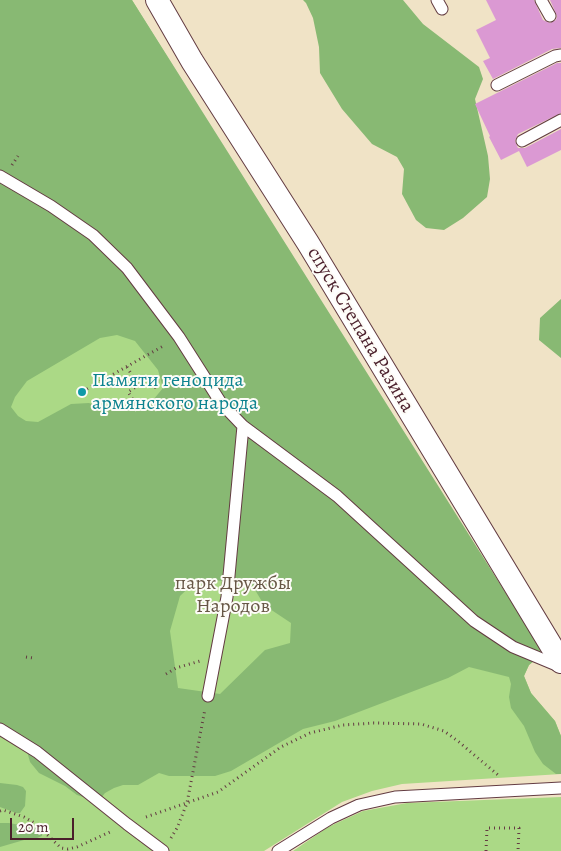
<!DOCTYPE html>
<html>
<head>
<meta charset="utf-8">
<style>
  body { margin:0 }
  #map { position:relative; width:561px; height:851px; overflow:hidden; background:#f0e3c6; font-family:Alegreya,serif }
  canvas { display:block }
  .scale { position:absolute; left:10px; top:818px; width:64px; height:22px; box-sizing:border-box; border:2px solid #4a1f2b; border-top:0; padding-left:6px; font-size:15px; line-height:18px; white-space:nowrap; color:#4a1f2b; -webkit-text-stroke:4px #fdfcf7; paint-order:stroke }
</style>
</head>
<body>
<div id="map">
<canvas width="561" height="851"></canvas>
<div class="scale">20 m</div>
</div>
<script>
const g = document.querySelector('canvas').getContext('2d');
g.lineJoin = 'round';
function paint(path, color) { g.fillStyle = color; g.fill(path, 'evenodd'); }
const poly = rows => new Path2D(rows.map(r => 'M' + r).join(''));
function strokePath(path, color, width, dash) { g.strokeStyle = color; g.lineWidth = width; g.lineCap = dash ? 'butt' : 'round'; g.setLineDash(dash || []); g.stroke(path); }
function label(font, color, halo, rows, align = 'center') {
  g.font = font + ' Alegreya,serif'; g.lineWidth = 4; g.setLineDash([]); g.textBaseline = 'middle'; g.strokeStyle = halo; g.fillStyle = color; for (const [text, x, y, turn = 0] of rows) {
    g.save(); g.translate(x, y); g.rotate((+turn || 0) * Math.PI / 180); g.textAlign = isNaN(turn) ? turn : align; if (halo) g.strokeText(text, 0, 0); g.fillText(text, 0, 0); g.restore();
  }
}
paint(poly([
  [0,0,132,0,540,656,529,665,524,676,531,693,555,721,561,736,561,774,402,784,372,791,342,802,264,851,0,851],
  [561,797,561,851,293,851,328,827,363,811,407,803]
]), '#abd986');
paint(poly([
  [0,0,132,0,541,649,540,656,529,665,524,676,531,693,555,721,561,736,561,774,556,774,543,764,535,752,524,726,511,708,509,697,511,684,509,677,469,667,448,678,335,721,303,729,231,771,215,776,169,776,159,773,138,785,123,785,114,788,105,793,101,798,92,800,77,795,65,786,39,773,30,762,23,737,17,732,11,729,2,733,0,738],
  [117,335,135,341,158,370,163,388,153,400,139,408,128,410,109,410,89,403,71,404,38,422,26,421,18,416,11,407,15,397,27,381,100,338],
  [198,579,251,583,264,605,291,623,290,643,265,650,220,694,178,688,170,631,180,596],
  [303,0,403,0,423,24,479,67,483,79,475,99,488,156,490,179,487,197,463,218,444,230,426,228,416,220,402,194,404,169,397,157,372,144,342,109,320,73,319,47,313,18,306,3],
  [561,299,561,358,539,340,540,318],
  [0,783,17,785,23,787,26,791,25,806,20,813,16,813,0,807],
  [0,823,9,823,36,828,42,833,42,836,37,838,24,840,0,847]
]), '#88b973');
paint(poly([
  [486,0,534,0,543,20,550,23,556,20,557,16,550,0,561,0,561,48,552,49,493,79,483,61,490,58,476,30,496,20],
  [557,63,561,63,561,113,518,134,515,141,518,148,525,148,561,129,561,150,527,167,519,151,501,160,489,137,490,136,475,104]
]), '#db99d3');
const lane = poly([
  [437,0,442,9],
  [541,0,550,16],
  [497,85,555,56,561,55],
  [522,141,561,120],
  [0,176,51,206,93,235,127,268,179,337,221,403,243,426,337,496,474,621,513,647,561,667],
  [208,696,227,597,243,426],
  [0,729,37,752,127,824,163,851],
  [278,851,331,818,359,805,395,797,561,788]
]);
const street = poly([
  [157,0,192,61,308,243,561,662]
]);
strokePath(lane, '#633c42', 13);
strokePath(street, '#633c42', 24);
strokePath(poly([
  [12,165,18,156],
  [127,367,138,385],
  [87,389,165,345],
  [135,403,128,392,150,378,157,390],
  [26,657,33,658],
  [166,674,176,668,200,661],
  [0,811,3,810,24,817,36,824,61,848,68,849,77,847,110,832],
  [146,817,218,792,281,747,310,733,343,725,374,723,421,724,444,731,459,742,498,775],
  [171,838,177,828,187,803,205,709],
  [486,851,487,828,519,828,518,851]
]), '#633c42', 3, [1, 4]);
strokePath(lane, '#fff', 11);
strokePath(street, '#fff', 22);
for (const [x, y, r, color] of [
  [82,392,5,"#0f9aa8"]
]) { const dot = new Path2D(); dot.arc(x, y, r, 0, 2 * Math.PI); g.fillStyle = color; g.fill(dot); strokePath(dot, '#fdfcf7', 2); }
label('20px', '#4a1f2b', '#fdfcf7', [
  ["спуск Степана Разина",360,330,59]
]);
label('20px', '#0d838f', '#fdfcf7', [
  ["Памяти геноцида",92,381],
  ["армянского народа",92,404]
], 'left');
label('20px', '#675746', '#fdfcf7', [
  ["парк Дружбы",233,584],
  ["Народов",233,607]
]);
</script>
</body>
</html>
